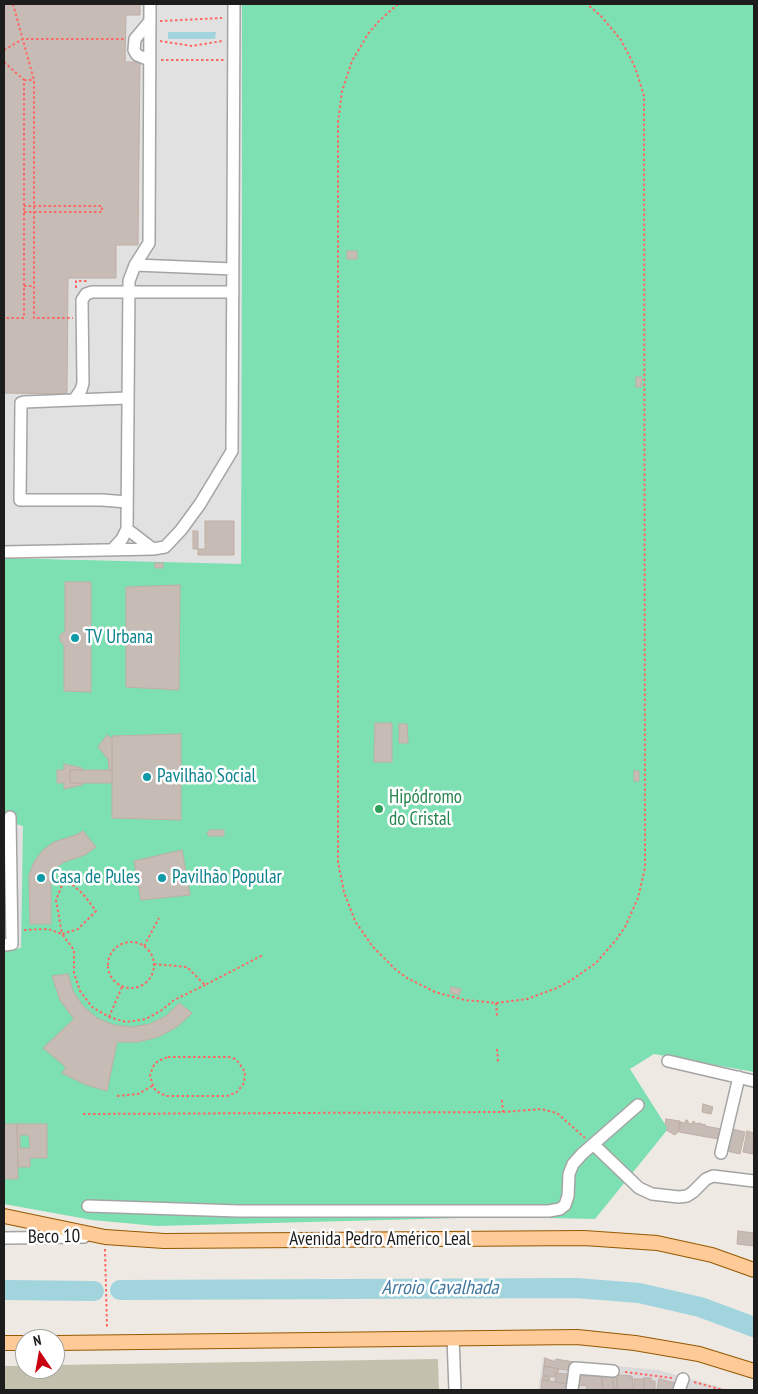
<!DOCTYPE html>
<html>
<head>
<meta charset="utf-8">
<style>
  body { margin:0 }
  #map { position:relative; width:758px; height:1394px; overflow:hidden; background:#eee9e2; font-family:"PT Sans Narrow",sans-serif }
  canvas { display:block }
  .frame { position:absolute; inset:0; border:5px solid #1d1d1d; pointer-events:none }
  .north { position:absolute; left:15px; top:1329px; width:50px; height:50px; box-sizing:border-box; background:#fff; border:1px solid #a5a5a5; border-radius:50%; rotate:348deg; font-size:14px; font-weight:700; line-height:20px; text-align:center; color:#1d1d1d }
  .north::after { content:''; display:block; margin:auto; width:18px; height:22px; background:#c9000f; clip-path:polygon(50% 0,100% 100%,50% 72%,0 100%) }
</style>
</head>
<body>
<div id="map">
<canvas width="758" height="1394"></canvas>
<div class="frame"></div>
<div class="north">N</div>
</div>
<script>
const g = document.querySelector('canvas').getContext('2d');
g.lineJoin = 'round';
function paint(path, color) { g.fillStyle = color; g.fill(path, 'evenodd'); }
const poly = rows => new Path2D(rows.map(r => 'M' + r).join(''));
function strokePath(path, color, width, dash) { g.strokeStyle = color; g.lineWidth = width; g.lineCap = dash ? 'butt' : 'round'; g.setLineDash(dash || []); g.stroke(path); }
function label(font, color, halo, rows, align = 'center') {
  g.font = font + ' "PT Sans Narrow",sans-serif'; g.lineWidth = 5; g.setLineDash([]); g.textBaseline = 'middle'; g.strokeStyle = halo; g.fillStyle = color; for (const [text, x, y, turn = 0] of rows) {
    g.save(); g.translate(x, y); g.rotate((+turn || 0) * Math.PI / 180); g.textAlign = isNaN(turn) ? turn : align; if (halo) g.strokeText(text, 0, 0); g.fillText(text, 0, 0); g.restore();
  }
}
paint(poly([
  [543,1358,574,1362,658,1370,730,1390,538,1390]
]), '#dbd9da');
paint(poly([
  [438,1359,439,1390,4,1390,4,1366,25,1366,25,1369,55,1369,55,1365]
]), '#c3c1ad');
paint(poly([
  [242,4,754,4,754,1072,654,1054,630,1069,668,1129,595,1219,498,1217,157,1226,92,1220,4,1204,4,558,241,563]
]), '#7de0b2');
paint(poly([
  [140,4,242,4,241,564,4,558,4,393,67,393,68,278,116,278,116,245,138,245,140,62,125,62,126,15,140,15],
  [4,821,23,826,21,948,4,951]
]), '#e1e1e1');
paint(poly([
  [168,32,216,32,215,39,168,39]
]), '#a1d4dd');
strokePath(poly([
  [4,1290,94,1291],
  [120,1290,576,1288,639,1293,700,1307,754,1327]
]), '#a1d4dd', 20);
const building = poly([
  [4,4,140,4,140,15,126,15,125,62,140,62,138,245,116,245,116,278,68,278,67,394,4,393,4,4],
  [347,251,357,251,357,259,347,259,347,251],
  [636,377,642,377,641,387,636,387,636,377],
  [205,521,234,521,234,555,198,555,198,549,205,549,205,521],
  [193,531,198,531,198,549,193,549,193,531],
  [155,563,163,563,163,568,155,568,155,563],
  [65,582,91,582,91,692,64,691,64,645,60,641,60,635,65,631,65,582],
  [180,585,179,690,126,687,126,587,180,585],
  [375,723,392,723,392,762,374,762,375,723],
  [399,724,407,724,408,743,399,743,399,724],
  [181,734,181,820,112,818,112,736,181,734],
  [107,735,112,739,112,770,109,770,108,759,98,747,107,735],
  [64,764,82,768,82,770,70,770,70,783,82,783,82,785,64,789,64,783,57,783,57,770,64,770,64,764],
  [70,770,112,770,112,783,70,783,70,770],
  [634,771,639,771,639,781,634,781,634,771],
  [210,830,224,830,224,836,209,836,207,833,210,830],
  [83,831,96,847,85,855,64,862,58,866,51,880,51,924,30,924,29,875,34,862,43,850,54,842,76,835,83,831],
  [182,850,190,895,141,900,134,861,182,850],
  [68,974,73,991,83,1006,97,1018,114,1025,132,1027,150,1024,166,1016,179,1003,192,1013,177,1027,158,1037,138,1042,117,1042,107,1091,84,1084,62,1073,66,1067,43,1048,74,1019,60,1000,52,976,68,974],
  [451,987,461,989,459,995,450,993,451,987],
  [703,1104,713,1107,711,1114,702,1112,703,1104],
  [666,1119,680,1121,678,1132,675,1135,666,1130,668,1128,665,1124,666,1119],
  [686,1120,688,1121,688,1123,692,1124,693,1121,695,1122,694,1124,701,1123,701,1125,705,1124,705,1126,721,1129,719,1134,721,1134,720,1137,718,1137,718,1139,679,1132,680,1122,685,1123,686,1120],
  [4,1124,17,1124,18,1179,4,1179,4,1124],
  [17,1124,47,1124,47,1158,30,1158,30,1167,18,1167,17,1124],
  [20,1135,29,1135,30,1148,20,1148,20,1135],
  [732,1129,745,1132,740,1154,727,1151,732,1129],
  [747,1131,754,1133,753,1154,743,1152,747,1131],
  [738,1231,754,1233,754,1246,737,1244,738,1231],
  [545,1358,555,1362,556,1359,574,1362,572,1371,544,1366,545,1358],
  [544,1366,559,1369,558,1372,555,1372,555,1377,543,1375,544,1366],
  [556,1373,567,1374,568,1384,555,1382,556,1373],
  [598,1373,601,1373,603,1390,587,1390,586,1385,578,1386,578,1376,598,1376,598,1373],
  [601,1373,612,1375,614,1390,603,1390,601,1373],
  [616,1375,617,1388,614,1389,612,1376,616,1375],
  [617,1375,632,1376,633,1389,617,1389,617,1375],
  [543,1376,550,1377,549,1381,542,1380,543,1376],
  [644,1378,651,1378,651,1381,655,1381,655,1390,644,1390,644,1378],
  [634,1379,644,1379,644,1390,632,1390,632,1387,634,1387,634,1379],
  [659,1379,675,1383,674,1390,657,1390,659,1379],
  [542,1380,568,1384,567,1390,541,1390,542,1380]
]);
paint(building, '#c6bbb5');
strokePath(building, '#c0aea4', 1);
const minor = poly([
  [149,60,137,55,134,50,135,39,150,21],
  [135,265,233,269],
  [74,400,127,398],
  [127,502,102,500,20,500,21,403,24,402,74,400,81,390,83,383,82,300,86,294,92,292,233,292],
  [127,529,153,549],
  [112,550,122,539,127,529,129,281,135,265,149,243,150,4],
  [4,552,153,549,165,547,181,530,200,504,232,451,234,4],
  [4,945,12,944,10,817],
  [668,1061,754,1081],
  [593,1144,639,1188,652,1194,679,1197,687,1196,693,1192,706,1179,713,1176,754,1181],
  [721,1153,739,1077],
  [88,1206,238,1211,549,1211,560,1209,565,1205,568,1196,569,1174,573,1164,582,1154,638,1105],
  [4,1238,84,1237],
  [453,1338,455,1390],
  [572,1390,575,1368,613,1371],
  [679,1390,683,1379]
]);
const major = poly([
  [4,1216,105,1237,164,1241,584,1238,657,1243,712,1255,754,1270],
  [4,1343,25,1343],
  [55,1343,577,1337,635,1343,699,1354,754,1371]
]);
strokePath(minor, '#a4a4a4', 14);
strokePath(major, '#955800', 16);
strokePath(poly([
  [13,4,34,80,34,318,73,318],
  [398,4,378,22,368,34,352,61,342,91,338,122,338,862,344,892,355,921,373,947,395,969,407,978,435,992,465,1000,496,1003,527,999,557,988,570,981,596,963,616,940,625,927,638,898,645,868,644,96,635,67,621,40,601,16,587,4],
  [160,21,222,18],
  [160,41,192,46,222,41],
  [4,50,23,39,125,39],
  [161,60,224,60],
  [4,62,24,80,24,318,4,318],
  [24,80,34,80],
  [24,212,102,212,102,206,24,206],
  [24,286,34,286],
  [76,288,76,281,87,281],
  [65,878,83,894,96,911,78,929,62,934,56,900,65,878],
  [24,930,48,929,62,934,74,950,74,973,80,991,92,1007,109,1017,126,1022,146,1019,162,1010,174,1000,205,985],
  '108 965a23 23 0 1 1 46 0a23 23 0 1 1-46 0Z',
  [144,946,159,918],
  [154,964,187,967,205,985,263,955],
  [496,1003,497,1016],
  [109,1017,122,987],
  [497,1049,498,1062],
  [168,1057,229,1057,235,1059,239,1063,245,1072,244,1083,237,1092,227,1096,166,1096,156,1091,153,1086,150,1075,154,1065,158,1061,168,1057],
  [117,1096,138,1094,152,1086],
  [502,1100,503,1112],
  [83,1114,503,1112,541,1109,557,1113,585,1138],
  [105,1249,107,1329],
  [625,1372,672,1378],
  [694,1382,723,1390]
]), '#fd6864', 2, [2.5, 2.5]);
strokePath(minor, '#fff', 11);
strokePath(major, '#feca97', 14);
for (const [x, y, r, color] of [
  [75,638,5,"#0f9aa8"],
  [147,777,5,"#0f9aa8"],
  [379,809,5,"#2e9e5b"],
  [41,878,5,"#0f9aa8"],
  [162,878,5,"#0f9aa8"]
]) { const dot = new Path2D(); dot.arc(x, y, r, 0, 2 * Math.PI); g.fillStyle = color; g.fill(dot); strokePath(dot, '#fff', 2); }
label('19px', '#0d838f', '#fff', [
  ["TV Urbana",85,638],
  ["Pavilhão Social",157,777],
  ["Casa de Pules",51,878],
  ["Pavilhão Popular",172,878]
], 'left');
label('19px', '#27864d', '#fff', [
  ["Hipódromo",389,798],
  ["do Cristal",389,820]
], 'left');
label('19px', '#1d1d1d', '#fff', [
  ["Beco 10",54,1237,-1],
  ["Avenida Pedro Américo Leal",380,1240]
]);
label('italic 20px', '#42779e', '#fff', [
  ["Arroio Cavalhada",440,1288]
]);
</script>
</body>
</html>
